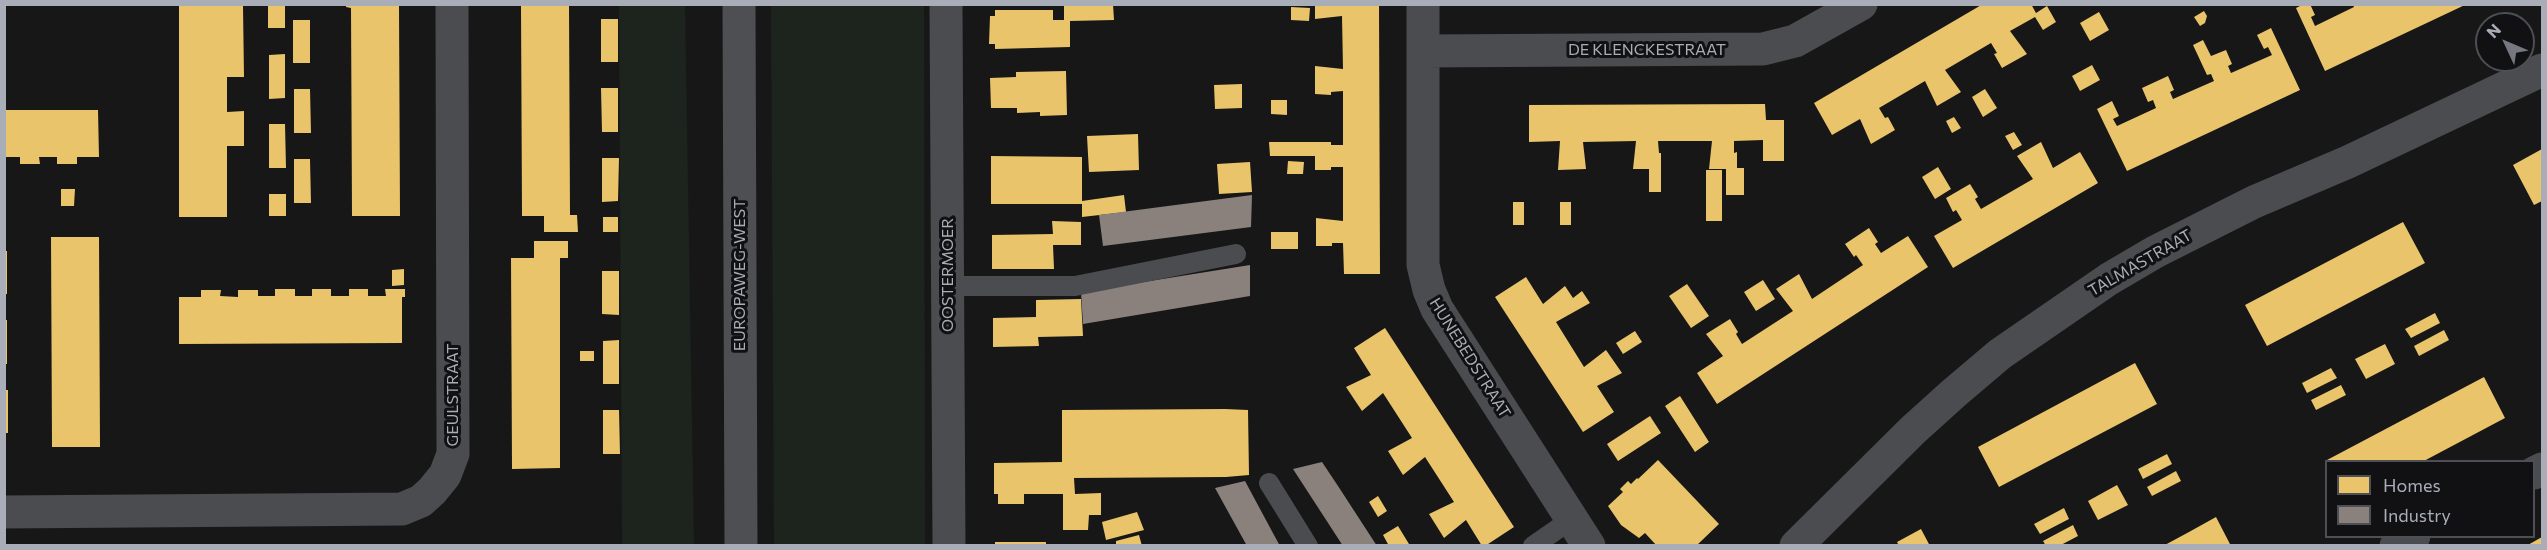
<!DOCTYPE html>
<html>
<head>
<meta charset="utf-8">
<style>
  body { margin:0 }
  #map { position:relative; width:2547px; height:550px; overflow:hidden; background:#171717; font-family:Commissioner,sans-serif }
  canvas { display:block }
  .frame { position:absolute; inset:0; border:6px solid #a8adb8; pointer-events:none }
  .legend { position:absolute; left:2325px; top:460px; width:210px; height:78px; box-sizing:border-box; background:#111113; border:2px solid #4d4f55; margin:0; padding:8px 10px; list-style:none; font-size:18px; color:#a8adb8 }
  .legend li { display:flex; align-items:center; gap:12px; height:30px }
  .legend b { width:30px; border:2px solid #4d4f55 }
  .north { position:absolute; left:2475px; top:12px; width:60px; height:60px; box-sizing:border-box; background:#111113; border:2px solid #4d4f55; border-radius:50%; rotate:314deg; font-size:16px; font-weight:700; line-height:24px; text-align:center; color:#a8adb8 }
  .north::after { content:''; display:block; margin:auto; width:21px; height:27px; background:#757880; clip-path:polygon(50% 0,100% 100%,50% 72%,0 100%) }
</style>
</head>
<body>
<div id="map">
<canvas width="2547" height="550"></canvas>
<div class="frame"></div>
<ul class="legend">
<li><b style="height:16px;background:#e9c46a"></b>Homes</li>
<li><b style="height:16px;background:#8a817c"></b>Industry</li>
</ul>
<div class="north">N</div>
</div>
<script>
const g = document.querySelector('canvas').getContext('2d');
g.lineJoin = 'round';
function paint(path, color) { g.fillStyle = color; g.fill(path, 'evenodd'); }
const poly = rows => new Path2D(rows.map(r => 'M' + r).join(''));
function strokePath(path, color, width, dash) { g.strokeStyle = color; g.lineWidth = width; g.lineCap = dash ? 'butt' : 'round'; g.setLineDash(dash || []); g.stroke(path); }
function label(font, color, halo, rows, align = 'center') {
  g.font = font + ' Commissioner,sans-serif'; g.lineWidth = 6; g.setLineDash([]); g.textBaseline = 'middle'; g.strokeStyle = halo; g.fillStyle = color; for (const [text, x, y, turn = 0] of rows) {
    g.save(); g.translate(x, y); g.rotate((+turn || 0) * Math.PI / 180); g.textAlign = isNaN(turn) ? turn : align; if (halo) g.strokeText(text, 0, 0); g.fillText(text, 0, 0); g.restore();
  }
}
paint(poly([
  [619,5,685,5,694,545,622,545],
  [771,5,924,5,925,545,774,545]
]), '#1d241e');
paint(poly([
  [1064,4,1113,4,1114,20,1070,21,1070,47,995,49,995,44,989,44,990,16,995,16,995,10,1053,10,1053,20,1064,20],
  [1315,4,1379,4,1380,274,1344,274,1343,243,1332,243,1332,246,1316,246,1316,218,1343,221,1343,167,1331,167,1331,170,1315,170,1315,156,1270,156,1269,142,1331,142,1331,145,1343,145,1343,91,1331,92,1331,95,1315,94,1315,66,1343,69,1342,16,1315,19],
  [1983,4,2031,4,2036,13,2047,6,2056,22,2043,30,2035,17,2010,31,2027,54,2002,68,1994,54,1997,53,1991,43,1945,70,1961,92,1937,106,1925,81,1879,108,1885,118,1888,117,1895,130,1871,144,1860,119,1832,135,1814,103],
  [2304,4,2310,4,2315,15,2311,17,2315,26,2354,7,2353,4,2467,4,2325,71,2296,8],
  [346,5,399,6,400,216,352,216,351,8,346,7],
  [521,5,569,5,570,215,577,215,578,232,544,232,544,216,522,216],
  [179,6,243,6,244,77,227,77,227,112,244,111,244,146,227,146,227,217,179,217],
  [268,6,285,6,285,28,268,28],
  [1291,7,1310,8,1309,21,1291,20],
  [2204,11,2207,16,2205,23,2200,26,2194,17],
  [2099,12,2109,30,2090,41,2080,23],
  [601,19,618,19,618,62,601,62],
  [293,20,310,20,310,63,293,63],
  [2271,28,2300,90,2127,171,2097,109,2112,101,2119,116,2113,119,2117,126,2156,108,2153,100,2148,102,2142,88,2168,76,2174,90,2170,92,2173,99,2214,81,2211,74,2207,75,2193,45,2203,40,2211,56,2226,50,2232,64,2228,66,2231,73,2272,55,2268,47,2264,49,2257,35],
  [285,54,285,98,269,99,269,55],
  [2092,65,2100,80,2080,91,2072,76],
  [1066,71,1067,115,1040,116,1040,112,1017,113,1017,108,991,108,990,78,1016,77,1016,72],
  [1242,84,1242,108,1215,109,1214,85],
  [601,88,618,88,618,132,602,132],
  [294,89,310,89,311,133,294,133],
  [1985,89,1997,108,1983,117,1972,97],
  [1271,100,1287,100,1287,115,1271,114],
  [1765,104,1766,120,1784,120,1784,161,1763,161,1763,140,1734,141,1734,153,1737,152,1737,168,1744,168,1744,195,1726,195,1726,169,1709,169,1712,141,1658,141,1659,153,1661,153,1661,192,1649,192,1649,169,1633,169,1636,141,1583,142,1586,169,1558,170,1560,141,1529,142,1529,105],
  [4,110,98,110,99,157,77,157,77,164,57,164,57,157,39,157,40,164,20,164,20,157,4,157],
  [1954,117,1961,128,1952,133,1946,121],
  [269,124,285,124,286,168,269,168],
  [2014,132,2022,145,2013,150,2005,136],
  [1138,134,1139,170,1089,172,1087,136],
  [2041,142,2053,168,2080,152,2098,183,1953,268,1934,236,1962,220,1956,210,1953,212,1946,198,1970,184,1978,197,1975,199,1981,209,2033,179,2017,156],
  [2542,149,2542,201,2534,205,2513,165],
  [991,156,1082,157,1082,201,1124,195,1126,212,1082,217,1082,204,991,204],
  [602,158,619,158,618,201,602,202],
  [294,159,310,159,311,203,294,203],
  [1288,161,1304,162,1303,174,1287,174],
  [1250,162,1252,192,1219,194,1217,164],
  [1938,167,1951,189,1935,199,1922,177],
  [1706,170,1722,170,1722,221,1706,221],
  [61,189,75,189,74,206,61,206],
  [269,194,286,194,286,216,269,216],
  [1513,202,1524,202,1524,225,1513,225],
  [1560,202,1571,202,1571,225,1560,225],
  [603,217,618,217,618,232,603,232],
  [1052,221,1081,222,1081,245,1053,245,1054,269,992,269,992,235,1053,234],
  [2403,222,2425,263,2267,346,2245,305],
  [1869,228,1878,242,1875,244,1881,253,1908,236,1928,267,1717,404,1697,373,1723,356,1706,334,1730,319,1738,332,1736,334,1742,344,1793,311,1776,289,1799,274,1812,299,1863,265,1856,255,1854,257,1845,244],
  [1271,232,1298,232,1298,249,1271,249],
  [51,237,99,237,100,447,52,447],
  [534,241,568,241,568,258,560,258,560,468,512,469,511,258,534,258],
  [4,251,7,251,7,294,4,294],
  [404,269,404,285,392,286,392,270],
  [602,271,619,271,619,315,602,314],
  [1526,277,1543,304,1565,286,1573,298,1582,291,1590,303,1556,322,1584,367,1606,350,1622,373,1597,386,1614,412,1583,432,1495,297],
  [1763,280,1775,299,1756,311,1744,292],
  [1687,284,1709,316,1691,328,1669,296],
  [275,289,295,289,295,296,312,296,312,289,331,289,331,296,349,296,349,289,368,289,368,296,386,296,385,289,405,289,405,297,402,297,402,343,179,344,179,297,201,297,201,290,221,290,220,296,238,297,238,290,258,290,258,296,275,296],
  [1081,299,1083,336,1038,337,1039,346,993,347,993,318,1036,317,1036,300],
  [2435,313,2440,323,2411,338,2405,329],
  [4,320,7,320,7,364,4,364],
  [1385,328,1514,527,1485,546,1482,546,1466,520,1444,538,1429,514,1454,502,1425,457,1403,475,1388,451,1412,438,1383,393,1362,411,1346,387,1371,375,1354,348],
  [2444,330,2449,340,2419,356,2414,346],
  [1635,331,1642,342,1623,354,1616,343],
  [619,340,619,384,603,384,603,341],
  [2385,344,2395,364,2366,379,2355,359],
  [580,351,594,351,594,361,580,361],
  [2135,363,2157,404,1999,487,1978,447],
  [2331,368,2337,378,2307,393,2302,383],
  [2484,377,2505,418,2422,462,2328,462,2327,460],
  [2341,385,2346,395,2316,410,2311,400],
  [5,390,8,390,8,433,5,433],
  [1680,396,1709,442,1695,452,1665,406],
  [1225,409,1248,410,1249,475,1226,477,1074,478,1075,494,1101,493,1101,515,1089,515,1088,530,1063,530,1063,494,1024,494,1024,504,998,504,998,494,994,494,994,463,1062,462,1062,410],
  [603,410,619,410,620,454,603,454],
  [1650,416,1661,433,1618,461,1607,444],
  [2167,454,2172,464,2143,479,2138,469],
  [1658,460,1719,524,1696,546,1657,546,1645,533,1639,538,1621,525,1608,506,1623,492,1620,489,1628,481,1631,484,1637,478,1638,479],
  [2176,471,2181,481,2152,496,2147,487],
  [2117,485,2128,505,2098,520,2088,501],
  [1378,496,1387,511,1378,517,1369,502],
  [2064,508,2069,519,2040,534,2034,524],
  [1137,512,1144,530,1106,540,1102,522],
  [2216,517,2231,546,2163,546,2189,532],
  [2073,525,2078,536,2059,546,2046,546,2043,541],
  [1398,526,1409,544,1406,546,1389,546,1383,535],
  [1921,529,1930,546,1899,546,1897,542],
  [1139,535,1142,546,1116,546,1116,541],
  [2542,537,2542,546,2526,546],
  [995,542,1046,542,1046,546,995,546]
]), '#e9c46a');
paint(poly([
  [1252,195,1251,227,1103,246,1099,215],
  [1250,265,1250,296,1083,324,1081,292],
  [1322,462,1338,486,1377,546,1343,546,1293,469],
  [1245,481,1274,535,1280,546,1247,546,1215,488]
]), '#8a817c');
strokePath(poly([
  [948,286,1075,286,1236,254],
  [1269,483,1308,546],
  [1533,546,1572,519]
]), '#4b4c50', 20);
strokePath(poly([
  [946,4,949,546],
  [1423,4,1423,265,1429,290,1437,309,1589,546],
  [1423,51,1763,49,1795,41,1861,4],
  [2534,473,2542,469],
  [4,512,402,509,421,501,432,491,445,475,453,454,452,4],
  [1796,546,1913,430,1954,393,2000,354,2109,279,2155,252,2254,202,2348,162,2542,70],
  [2396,546,2414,536]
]), '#4b4c50', 33);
strokePath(poly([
  [739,4,741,546]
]), '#4d4f52', 33);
label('16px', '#a8adb8', '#111113', [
  ["DE KLENCKESTRAAT",1647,50],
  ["TALMASTRAAT",2140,263,-30],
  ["EUROPAWEG-WEST",740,275,-90],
  ["OOSTERMOER",948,275,-90],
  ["HUNEBEDSTRAAT",1470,358,58],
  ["GEULSTRAAT",453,395,-90]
]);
</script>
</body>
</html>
